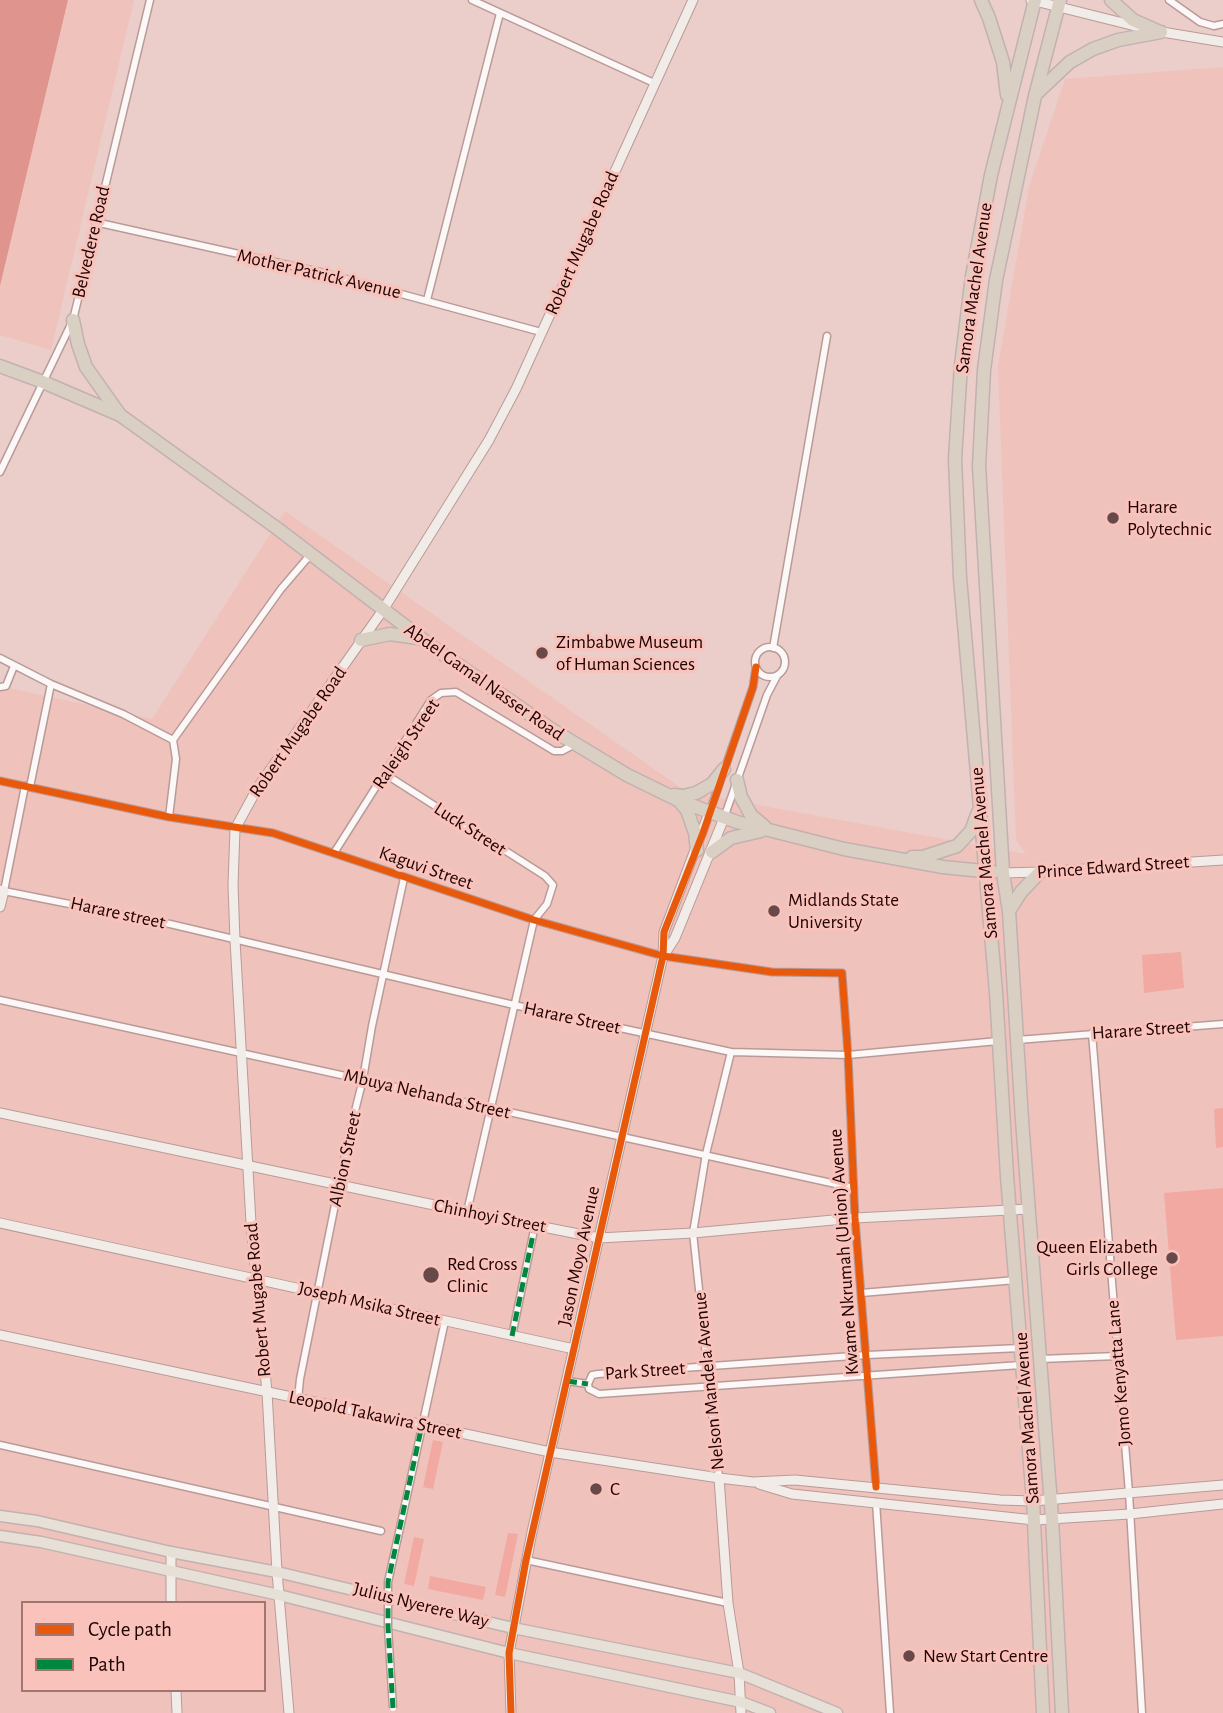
<!DOCTYPE html>
<html>
<head>
<meta charset="utf-8">
<style>
  body { margin:0 }
  #map { position:relative; width:1223px; height:1713px; overflow:hidden; background:#ebcdc9; font-family:"Alegreya Sans",sans-serif }
  canvas { display:block }
  .legend { position:absolute; left:21px; top:1601px; width:245px; height:91px; box-sizing:border-box; background:#f9c2bb; border:2px solid #a27571; margin:0; padding:9px 12px; list-style:none; font-size:21px; color:#1f0202 }
  .legend li { display:flex; align-items:center; gap:14px; height:35px }
  .legend b { width:35px; border:2px solid #a27571 }
</style>
</head>
<body>
<div id="map">
<canvas width="1223" height="1713"></canvas>
<ul class="legend">
<li><b style="height:9px;background:#e8590c"></b>Cycle path</li>
<li><b style="height:9px;background:#00873e"></b>Path</li>
</ul>
</div>
<script>
const g = document.querySelector('canvas').getContext('2d');
g.lineJoin = 'round';
function paint(path, color) { g.fillStyle = color; g.fill(path, 'evenodd'); }
const poly = rows => new Path2D(rows.map(r => 'M' + r).join(''));
function strokePath(path, color, width, dash) { g.strokeStyle = color; g.lineWidth = width; g.lineCap = dash ? 'butt' : 'round'; g.setLineDash(dash || []); g.stroke(path); }
function label(font, color, halo, rows, align = 'center') {
  g.font = font + ' "Alegreya Sans",sans-serif'; g.lineWidth = 6; g.setLineDash([]); g.textBaseline = 'middle'; g.strokeStyle = halo; g.fillStyle = color; for (const [text, x, y, turn = 0] of rows) {
    g.save(); g.translate(x, y); g.rotate((+turn || 0) * Math.PI / 180); g.textAlign = isNaN(turn) ? turn : align; if (halo) g.strokeText(text, 0, 0); g.fillText(text, 0, 0); g.restore();
  }
}
paint(poly([
  [68,0,134,0,51,350,0,335,0,286],
  [1223,67,1223,1713,0,1713,0,686,152,719,285,511,687,792,1026,854,1016,840,998,367,1029,187,1065,79],
  [23,1603,264,1603,264,1690,23,1690]
]), '#f0c2bc');
paint(poly([
  [1181,952,1184,988,1144,993,1142,955],
  [1223,1108,1223,1147,1216,1148,1214,1109],
  [1223,1188,1223,1336,1176,1340,1164,1193],
  [433,1440,443,1442,433,1489,423,1487],
  [508,1533,518,1534,505,1597,495,1595],
  [414,1537,424,1539,414,1586,404,1584],
  [430,1576,486,1587,483,1600,428,1589]
]), '#f1a9a2');
paint(poly([
  [0,0,68,0,0,286]
]), '#df958e');
const street = poly([
  [472,0,654,83],
  [1169,0,1200,22,1214,26,1223,24],
  [95,222,324,273,541,332],
  [427,300,500,13],
  [0,472,73,320,150,0],
  '755 662a15 15 0 1 1 30 0a15 15 0 1 1-30 0Z',
  [773,648,827,336],
  [0,658,51,684,123,714,173,740,176,759,169,817],
  [0,687,6,686,14,666],
  [173,740,281,589,311,554],
  [385,774,545,876,553,885,547,904,534,920,467,1212],
  [0,781,169,817,273,833,534,920,663,956,772,972,842,973,848,1055,855,1218,876,1487],
  [25,786,4,891,170,924,514,1005,731,1052,848,1055,998,1041],
  [30,787,51,684],
  [710,811,753,687,756,667],
  [724,818,767,695,777,676],
  [334,853,431,700,441,693,456,692,554,751,562,751,575,744],
  [0,1000,854,1188],
  [1092,1033,1129,1493,1142,1713],
  [1017,1040,1223,1024],
  [861,1293,1016,1280],
  [512,1336,535,1225],
  [1040,1359,1117,1356],
  [567,1381,588,1384],
  [588,1384,589,1389,599,1394,1021,1365],
  [588,1384,592,1375,598,1374,867,1355,1020,1348],
  [298,1399,300,1379,349,1135,363,1079,372,1026,404,878],
  [0,1445,381,1531],
  [719,1478,693,1233,706,1154,731,1052],
  [876,1502,890,1713],
  [405,1505,445,1321],
  [526,1560,728,1603]
]);
const secondary = poly([
  [1031,0,1139,27],
  [1156,31,1223,42],
  [1003,873,1040,872,1223,860],
  [0,890,4,891,0,907],
  [664,955,675,938,724,818],
  [0,1113,467,1212,599,1238,693,1233,855,1218,1029,1209],
  [0,1223,574,1349],
  [0,1335,550,1452,719,1478,753,1482,795,1480,1000,1500,1033,1501,1223,1485],
  [719,1478,728,1603,739,1673,741,1713],
  [759,1484,792,1494,1034,1520,1130,1514,1223,1504],
  [171,1552,171,1603],
  [176,1690,177,1713],
  [289,1713,277,1572,267,1392,251,1223,235,940,233,885,235,829,258,787,383,610,489,440,516,389,693,0],
  [511,1713,509,1653,532,1532,663,956,664,932,709,813]
]);
const primary = poly([
  [0,1516,37,1521,171,1552,277,1572,513,1628,739,1673,837,1713],
  [0,1536,41,1542,279,1595,509,1653,741,1702,770,1713]
]);
const highway = poly([
  [981,0,989,18,1003,62,1007,95],
  [1035,0,991,175,972,276,961,365,955,459,960,578,996,992,1007,1176,1033,1501,1043,1713],
  [1060,0,1035,96,996,280,984,370,979,466,1003,873,1009,911,1022,1120,1052,1518,1062,1713],
  [1111,0,1133,20,1160,32],
  [1036,94,1070,62,1093,49,1118,40,1161,32],
  [73,320,78,344,86,367,120,415],
  [0,366,43,382,120,415,278,529,434,648,551,729,627,775,680,801,737,822,844,849,943,867,993,872],
  [361,640,390,634,418,638],
  [737,780,741,797,751,815,765,827],
  [674,795,683,796,696,793,712,784,724,769],
  [680,802,687,810,695,833,697,850],
  [712,852,731,838,761,831],
  [912,857,923,857,957,846,971,831,978,812],
  [1009,911,1021,892,1040,872]
]);
strokePath(street, '#b89b98', 9);
strokePath(secondary, '#b89b98', 11);
strokePath(primary, '#c2b1b0', 13);
strokePath(highway, '#c2b1b0', 15);
strokePath(street, '#fcf8f7', 6);
strokePath(secondary, '#f1ece8', 9);
strokePath(primary, '#e7e0d7', 10);
strokePath(highway, '#d9d0c3', 12);
const streetBridge = poly([
  [393,1708,388,1627,388,1582,405,1505]
]);
strokePath(streetBridge, '#b89b98', 9, []);
strokePath(streetBridge, '#fcf8f7', 6);
strokePath(poly([
  [512,1336,535,1225],
  [567,1381,588,1384],
  [393,1708,388,1627,388,1582,422,1425]
]), '#00873e', 5, [10, 5]);
strokePath(poly([
  [0,781,169,817,273,833,534,920,663,956,772,972,842,973,848,1055,855,1218,876,1487],
  [511,1713,509,1653,526,1560,663,956,664,932,703,833,753,687,756,667]
]), '#e8590c', 7);
for (const [x, y, r, color] of [
  [1113,518,7,"#664948"],
  [542,653,7,"#664948"],
  [774,911,7,"#664948"],
  [1172,1258,7,"#664948"],
  [431,1275,9,"#664948"],
  [596,1489,7,"#664948"],
  [909,1656,7,"#664948"]
]) { const dot = new Path2D(); dot.arc(x, y, r, 0, 2 * Math.PI); g.fillStyle = color; g.fill(dot); strokePath(dot, '#f9c2bb', 2.5); }
label('19px', '#1f0202', '#f9c2bb', [
  ["Belvedere Road",91,242,-77],
  ["Robert Mugabe Road",582,243,-66],
  ["Mother Patrick Avenue",319,274,13],
  ["Samora Machel Avenue",974,288,-82],
  ["Abdel Gamal Nasser Road",484,682,35],
  ["Robert Mugabe Road",298,732,-55],
  ["Raleigh Street",406,744,-56],
  ["Luck Street",470,829,33],
  ["Samora Machel Avenue",984,853,-95],
  ["Prince Edward Street",1113,867,-4],
  ["Kaguvi Street",426,868,19],
  ["Harare street",118,913,12],
  ["Harare Street",572,1018,12],
  ["Harare Street",1141,1030,-4],
  ["Mbuya Nehanda Street",427,1094,13],
  ["Albion Street",345,1159,-78],
  ["Chinhoyi Street",490,1216,11],
  ["Kwame Nkrumah (Union) Avenue",844,1252,-94],
  ["Jason Moyo Avenue",579,1256,-78],
  ["Robert Mugabe Road",258,1300,-95],
  ["Joseph Msika Street",369,1304,13],
  ["Park Street",645,1371,-4],
  ["Jomo Kenyatta Lane",1119,1373,-95],
  ["Nelson Mandela Avenue",709,1381,-96],
  ["Leopold Takawira Street",375,1415,12],
  ["Samora Machel Avenue",1027,1418,-94],
  ["Julius Nyerere Way",421,1605,14]
]);
label('19px', '#1f0202', '#f9c2bb', [
  ["Harare",1127,507],
  ["Polytechnic",1127,529],
  ["Zimbabwe Museum",556,642],
  ["of Human Sciences",556,664],
  ["Midlands State",788,900],
  ["University",788,922],
  ["Queen Elizabeth",1158,1247,"right"],
  ["Girls College",1158,1269,"right"],
  ["Red Cross",447,1264],
  ["Clinic",447,1286],
  ["C",610,1489],
  ["New Start Centre",923,1656]
], 'left');
</script>
</body>
</html>
